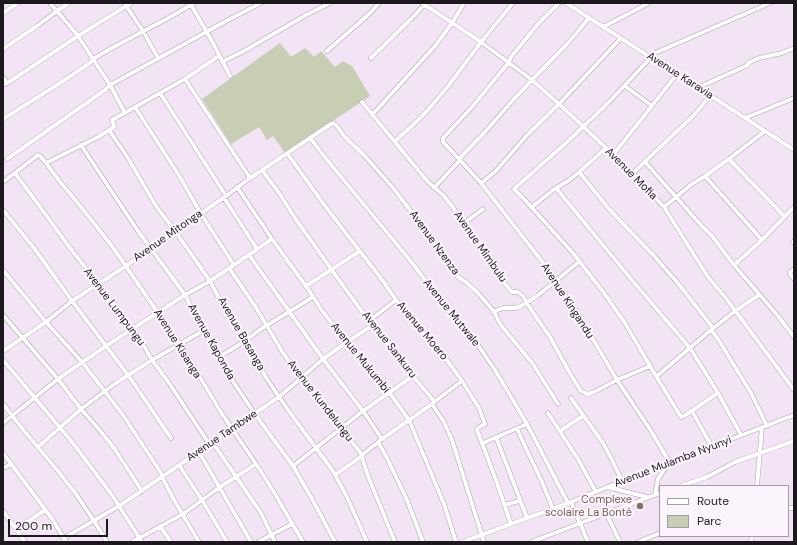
<!DOCTYPE html>
<html>
<head>
<meta charset="utf-8">
<style>
  body { margin:0 }
  #map { position:relative; width:797px; height:545px; overflow:hidden; background:#f2e4f4; font-family:"DM Sans",sans-serif }
  canvas { display:block }
  .frame { position:absolute; inset:0; border:4px solid #1c181d; pointer-events:none }
  .legend { position:absolute; left:659px; top:485px; width:130px; height:52px; box-sizing:border-box; background:#fcf4fd; border:1px solid #a29ca3; margin:0; padding:5px 7px; list-style:none; font-size:12px; color:#1c181d }
  .legend li { display:flex; align-items:center; gap:8px; height:20px }
  .legend b { width:20px; border:1px solid #a29ca3 }
  .scale { position:absolute; left:8px; top:519px; width:100px; height:18px; box-sizing:border-box; border:2px solid #1c181d; border-top:0; padding-left:5px; font-size:12px; line-height:14px; white-space:nowrap; color:#1c181d; -webkit-text-stroke:3px #fcf4fd; paint-order:stroke }
</style>
</head>
<body>
<div id="map">
<canvas width="797" height="545"></canvas>
<div class="frame"></div>
<ul class="legend">
<li><b style="height:5px;background:#fff"></b>Route</li>
<li><b style="height:11px;background:#c7ceb3"></b>Parc</li>
</ul>
<div class="scale">200 m</div>
</div>
<script>
const g = document.querySelector('canvas').getContext('2d');
g.lineJoin = 'round';
function paint(path, color) { g.fillStyle = color; g.fill(path, 'evenodd'); }
const poly = rows => new Path2D(rows.map(r => 'M' + r).join(''));
function strokePath(path, color, width, dash) { g.strokeStyle = color; g.lineWidth = width; g.lineCap = dash ? 'butt' : 'round'; g.setLineDash(dash || []); g.stroke(path); }
function label(font, color, halo, rows, align = 'center') {
  g.font = font + ' "DM Sans",sans-serif'; g.lineWidth = 4; g.setLineDash([]); g.textBaseline = 'middle'; g.strokeStyle = halo; g.fillStyle = color; for (const [text, x, y, turn = 0] of rows) {
    g.save(); g.translate(x, y); g.rotate((+turn || 0) * Math.PI / 180); g.textAlign = isNaN(turn) ? turn : align; if (halo) g.strokeText(text, 0, 0); g.fillText(text, 0, 0); g.restore();
  }
}
paint(poly([
  [280,43,291,57,305,48,314,57,321,51,335,67,343,61,352,66,370,96,285,153,273,136,267,140,259,127,231,144,202,99]
]), '#c7ceb3');
const minor = poly([
  [50,3,69,25,78,36,110,85,125,113],
  [124,3,143,31,158,58],
  [190,3,213,43,230,76],
  [422,3,481,42,532,80,559,104,633,173,664,207,708,277,725,297,794,390],
  [566,3,745,118,794,150],
  [3,13,18,3],
  [589,18,568,43,532,80,513,100,485,132,459,159,481,183,551,273,580,317,617,380,651,431,670,463,664,470,658,479,655,495],
  [603,27,649,3],
  [3,49,37,26,57,11,69,3],
  [327,51,369,14,379,3],
  [371,58,411,19,426,3],
  [222,62,244,51,306,15,330,3],
  [3,77,7,83],
  [185,79,250,178],
  [3,85,9,82,78,36,131,3],
  [625,86,652,106],
  [697,88,746,66,750,62,759,58,782,53,794,48],
  [160,93,226,196],
  [362,102,428,182,443,195,452,206,463,224,495,271,510,290,512,292,518,292,523,296,532,311,550,337,572,377,581,391,585,393,588,394,594,392,617,380,650,366],
  [135,107,180,177,201,214,234,265],
  [372,115,435,46,452,23,464,3],
  [745,118,794,98],
  [3,119,57,85,90,63,93,59,110,49,172,16,194,3],
  [109,130,128,158,156,206,175,231,210,281,223,306,245,341,267,379,288,410,333,471,347,497,367,542],
  [310,138,328,161,409,259,452,315,478,345,495,370,527,424,568,503],
  [395,141,413,125,428,110,449,85,481,42,513,3],
  [81,145,114,195,138,231,185,295,203,331,220,358,230,377,255,414,293,466,311,497,335,542],
  [287,153,328,210,380,277,399,304,412,320,439,349,462,381,479,408,485,424,478,428,477,430,496,480,511,524],
  [613,155,677,74],
  [7,159,105,90,110,85,228,20,261,3],
  [459,159,443,142,443,138,472,107,509,62,511,57,538,24,559,3],
  [729,159,785,217],
  [645,162,700,224,712,236,734,265,778,316,794,337],
  [46,163,98,137,114,127,114,126,112,120,185,79,219,56],
  [262,170,279,193,295,218,334,273,360,309,373,325,388,341,403,361,413,376,434,401,434,402,432,404,444,422,452,440,484,542],
  [579,172,609,209,654,256,677,282,713,328],
  [15,173,43,211,67,244,122,315,141,341,152,360,169,383,210,445],
  [633,173,693,116,710,96],
  [705,176,762,240],
  [3,182,38,155,40,156,46,163,61,183,77,202,112,246,158,313,180,344,222,414,256,464,272,489,303,542],
  [481,183,495,172,528,134,559,104,621,38],
  [237,187,272,239,308,289,323,312,347,342,389,392,409,420,444,504,456,542],
  [434,188,460,160],
  [556,188,631,279,690,348,718,393,741,435],
  [224,198,257,249],
  [532,207,553,190,568,181,579,172,606,148],
  [664,207,692,184,705,176,729,159,765,131],
  [3,210,34,248,72,301,128,375,171,438],
  [463,224,483,209],
  [793,242,794,241],
  [249,255,323,359,363,411,382,439,362,455],
  [734,265,762,240,794,207],
  [229,268,255,306,283,353,301,378,359,451,362,455,364,464,368,476,395,542],
  [794,269,790,272,790,274,794,279],
  [3,270,46,322,82,362,123,415,163,476],
  [306,286,360,251],
  [493,312,503,308,515,308,521,306,537,296,580,261],
  [3,315,58,379,81,409,103,434,114,448,142,491],
  [370,320,396,300],
  [711,330,718,339,751,393,767,426],
  [3,351,46,322,72,301,126,266,175,231,226,196,250,178,331,124,333,123,337,126,344,136,351,143,364,155,394,189,419,222,458,277,461,279,466,282,478,293,490,307,495,313,499,322,504,329,533,364,558,404],
  [219,357,245,341,261,329,313,297],
  [3,360,72,442,112,495,142,542],
  [657,376,711,330,735,311,759,295],
  [718,393,684,416,682,417,681,417,650,366,625,323,604,293,573,253,523,198,514,189,566,143,608,103,655,53,770,3],
  [571,398,603,443,612,460,622,481],
  [434,402,462,381],
  [3,404,25,432,58,471,76,494,96,524,107,542],
  [692,411,712,447],
  [548,413,578,459,596,492],
  [3,423,58,379,106,346,185,295,210,281,234,265,272,239],
  [517,429,542,482,553,509],
  [560,431,583,416],
  [496,437,527,518],
  [382,439,432,404],
  [378,442,388,460,407,500,423,542],
  [213,443,261,513,275,542],
  [483,443,527,424],
  [38,447,81,409,116,383,152,360,203,331],
  [199,452,251,542],
  [3,453,53,520,66,542],
  [179,465,202,500,227,542],
  [293,466,363,411,413,376],
  [3,468,12,464],
  [335,475,362,456],
  [162,477,174,500,199,542],
  [680,486,707,477,735,462,794,441],
  [757,486,762,427],
  [607,487,647,497],
  [571,502,588,542],
  [505,505,519,501,520,500],
  [788,508,794,508],
  [3,511,25,542],
  [606,513,620,542],
  [160,526,171,542],
  [16,529,45,510],
  [64,538,119,506,279,397,323,359,347,342,373,325],
  [132,542,183,514,220,487,256,464],
  [258,542,292,524],
  [462,542,571,502,622,481,794,415],
  [531,542,660,493],
  [638,542,660,533],
  [751,542,752,536]
]);
strokePath(minor, '#aea1b0', 5);
strokePath(minor, '#fff', 4);
for (const [x, y, r, color] of [
  [640,506,4,"#8d6e63"]
]) { const dot = new Path2D(); dot.arc(x, y, r, 0, 2 * Math.PI); g.fillStyle = color; g.fill(dot); strokePath(dot, '#fcf4fd', 1.5); }
label('11px', '#1c181d', '#fcf4fd', [
  ["Avenue Karavia",680,76,33],
  ["Avenue Mofia",631,174,45],
  ["Avenue Mitonga",168,236,-35],
  ["Avenue Nzenza",434,243,54],
  ["Avenue Mimbulu",480,247,55],
  ["Avenue Kingandu",567,301,57],
  ["Avenue Lumpungu",114,307,53],
  ["Avenue Mutwale",451,313,51],
  ["Avenue Moero",422,331,50],
  ["Avenue Basanga",241,334,60],
  ["Avenue Kaponda",211,342,61],
  ["Avenue Kisanga",177,344,58],
  ["Avenue Sankuru",389,345,52],
  ["Avenue Mukumbi",360,358,51],
  ["Avenue Kundelungu",320,401,52],
  ["Avenue Tambwe",222,436,-34],
  ["Avenue Mulamba Nyunyi",673,462,-21]
]);
label('11px', '#785e54', '#fcf4fd', [
  ["Complexe",632,500],
  ["scolaire La Bonté",632,513]
], 'right');
</script>
</body>
</html>
